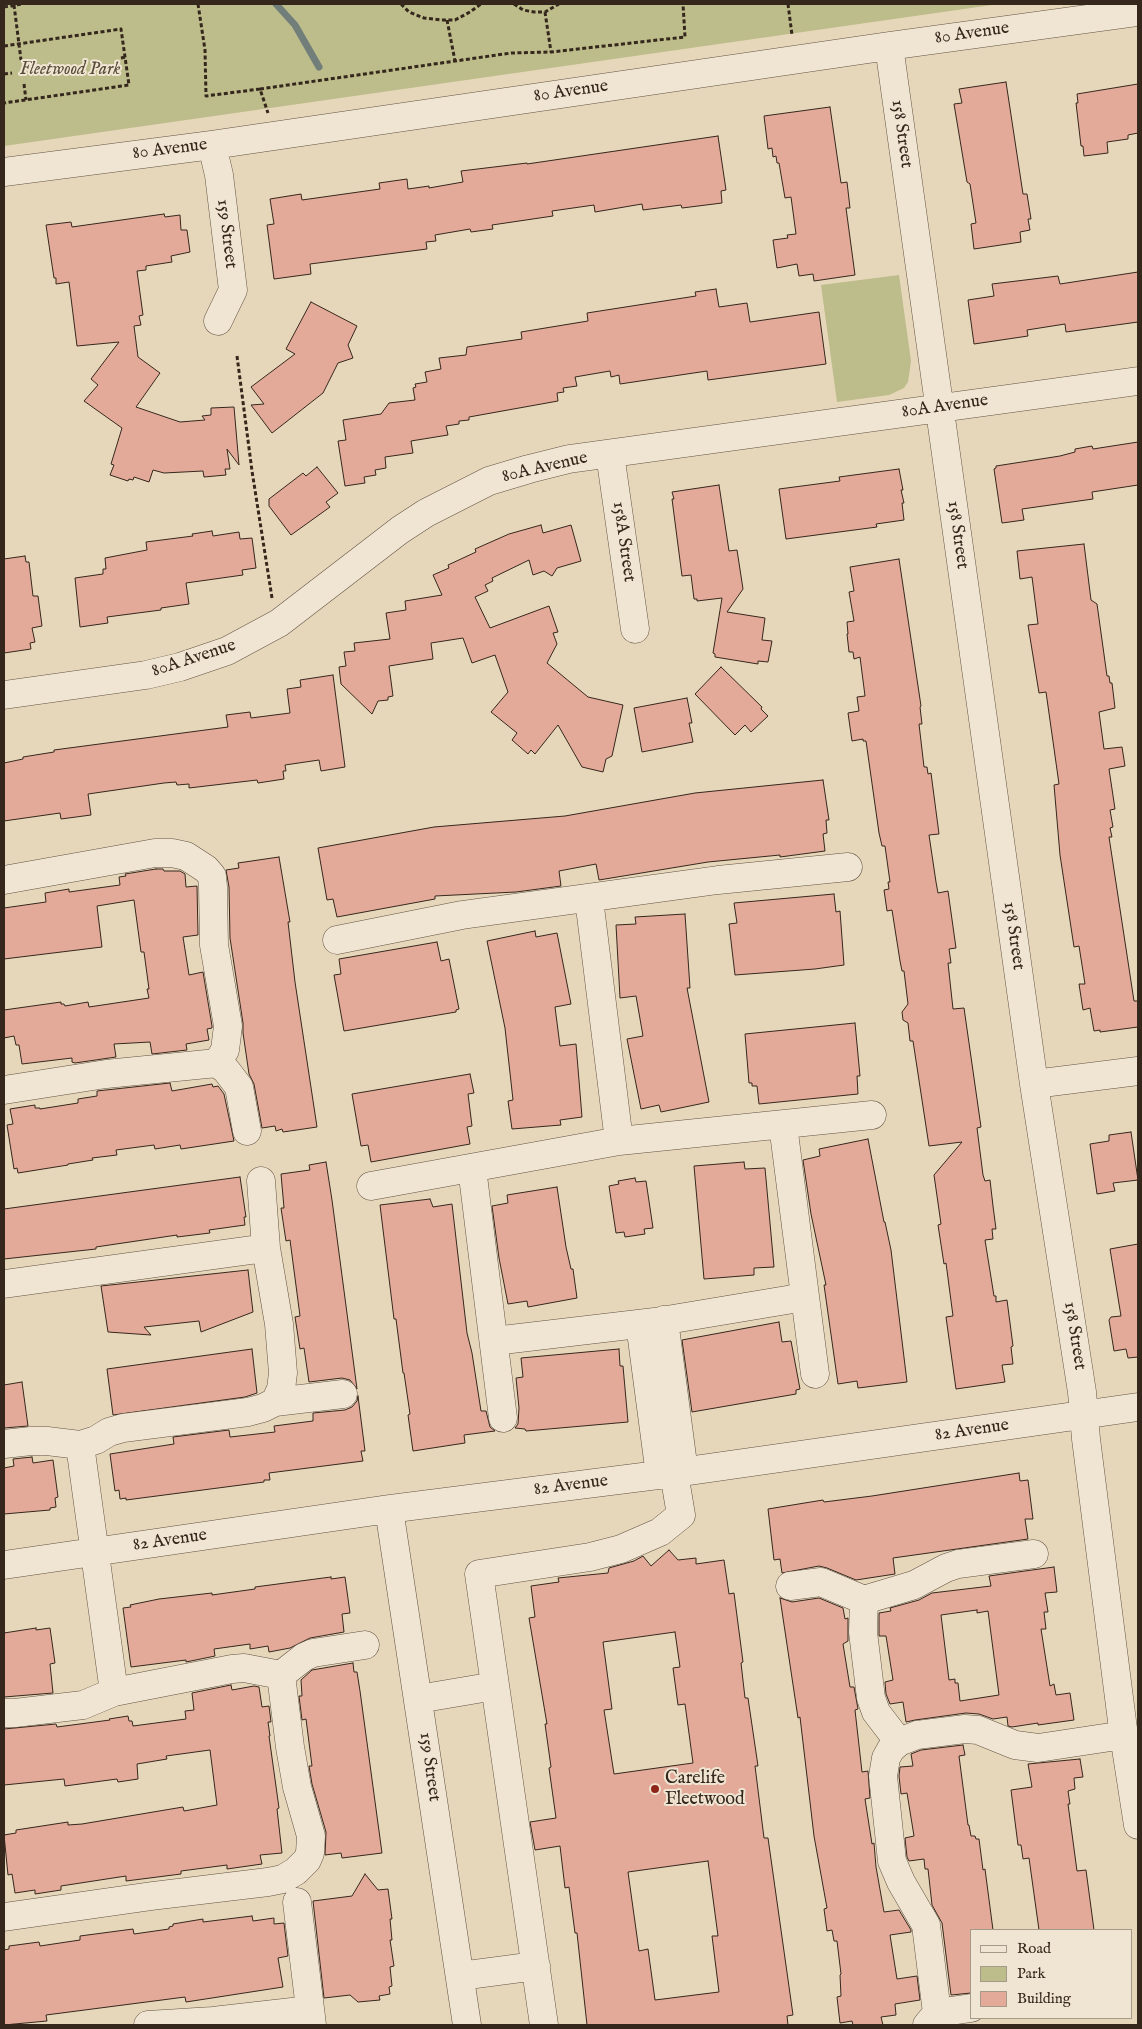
<!DOCTYPE html>
<html>
<head>
<meta charset="utf-8">
<style>
  body { margin:0 }
  #map { position:relative; width:1142px; height:2029px; overflow:hidden; background:#e7d7ba; font-family:"IM FELL English",serif }
  canvas { display:block }
  .frame { position:absolute; inset:0; border:5px solid #35271c; pointer-events:none }
  .legend { position:absolute; left:970px; top:1929px; width:162px; height:90px; box-sizing:border-box; background:#efe5d2; border:1px solid #a59989; margin:0; padding:6px 9px; list-style:none; font-size:15px; color:#35271c }
  .legend li { display:flex; align-items:center; gap:10px; height:25px }
  .legend b { width:25px; border:1px solid #a59989 }
</style>
</head>
<body>
<div id="map">
<canvas width="1142" height="2029"></canvas>
<div class="frame"></div>
<ul class="legend">
<li><b style="height:6px;background:#efe5d2"></b>Road</li>
<li><b style="height:14px;background:#bdbc8b"></b>Park</li>
<li><b style="height:14px;background:#e3aa9a"></b>Building</li>
</ul>
</div>
<script>
const g = document.querySelector('canvas').getContext('2d');
g.lineJoin = 'round';
function paint(path, color) { g.fillStyle = color; g.fill(path, 'evenodd'); }
const poly = rows => new Path2D(rows.map(r => 'M' + r).join(''));
function strokePath(path, color, width, dash) { g.strokeStyle = color; g.lineWidth = width; g.lineCap = dash ? 'butt' : 'round'; g.setLineDash(dash || []); g.stroke(path); }
function label(font, color, halo, rows, align = 'center') {
  g.font = font + ' "IM FELL English",serif'; g.lineWidth = 4; g.setLineDash([]); g.textBaseline = 'middle'; g.strokeStyle = halo; g.fillStyle = color; for (const [text, x, y, turn = 0] of rows) {
    g.save(); g.translate(x, y); g.rotate((+turn || 0) * Math.PI / 180); g.textAlign = isNaN(turn) ? turn : align; if (halo) g.strokeText(text, 0, 0); g.fillText(text, 0, 0); g.restore();
  }
}
paint(poly([
  [4,4,999,4,4,146],
  [899,275,911,361,908,382,904,388,889,395,837,402,821,285]
]), '#bdbc8b');
strokePath(poly([
  [276,4,295,25,319,67]
]), '#717e7a', 7);
const building = poly([
  [1006,82,1023,194,1027,194,1031,219,1028,219,1030,230,1020,232,1021,242,974,249,971,224,976,223,970,184,967,182,954,104,962,103,959,89,1006,82],
  [1138,84,1138,133,1128,135,1128,139,1107,142,1108,153,1084,156,1083,146,1081,146,1076,103,1078,103,1077,94,1138,84],
  [830,107,841,183,847,182,850,208,846,208,855,275,814,281,813,274,799,276,797,264,777,268,773,240,788,238,787,235,796,234,791,197,785,198,779,163,777,163,776,156,773,157,772,148,768,149,764,116,830,107],
  [718,136,726,190,721,191,722,203,682,208,681,205,643,210,642,204,595,212,594,205,552,211,553,216,492,225,493,229,471,232,470,229,435,235,436,241,426,242,427,249,310,264,311,274,274,279,267,225,274,224,270,199,301,194,302,200,380,189,379,183,407,179,408,189,429,186,429,188,463,182,461,171,527,163,527,164,718,136],
  [164,214,165,217,180,215,181,230,187,230,190,252,171,256,172,262,146,266,146,270,137,271,143,315,139,316,141,325,134,326,138,357,160,373,136,407,180,422,205,420,202,416,211,415,211,408,234,407,239,465,227,449,230,469,225,469,226,475,204,477,203,471,164,473,153,470,149,482,134,477,133,480,129,479,128,481,110,475,114,465,111,464,122,428,84,401,98,385,91,379,119,342,77,346,69,282,56,284,56,278,54,278,46,225,71,222,72,227,164,214],
  [1138,272,1138,322,1066,332,1065,324,1027,330,1028,336,974,344,968,300,994,296,992,284,1058,276,1060,284,1138,272],
  [716,289,719,307,747,303,750,322,819,312,826,364,708,380,707,371,620,384,619,375,611,377,610,371,575,377,577,386,563,388,564,392,557,393,558,401,469,417,469,420,459,421,459,424,446,426,448,435,411,441,413,453,385,457,386,468,375,470,376,475,364,477,365,483,345,486,338,441,346,440,343,420,381,414,389,403,415,400,413,388,416,387,415,384,427,382,425,372,441,369,439,358,466,355,467,347,522,339,521,332,588,321,587,313,696,296,695,292,716,289],
  [311,302,357,326,348,345,353,358,338,363,323,393,272,433,251,405,264,404,251,387,295,354,286,349,311,302],
  [1138,442,1138,485,1092,492,1093,499,1022,509,1024,520,1002,523,994,469,996,468,996,466,1060,456,1075,452,1075,449,1092,446,1093,449,1138,442],
  [317,467,338,493,326,502,330,507,291,535,269,506,269,499,303,473,306,476,317,467],
  [899,469,903,490,901,490,904,503,902,503,904,520,876,524,877,527,786,539,779,489,840,481,839,477,899,469],
  [719,485,729,551,737,550,743,589,727,612,765,618,762,640,772,641,768,662,758,661,758,664,715,657,715,654,713,653,722,598,697,601,697,599,694,599,691,575,682,576,672,499,674,499,672,492,719,485],
  [541,525,543,533,571,525,581,561,557,568,552,576,544,571,533,575,529,560,492,578,493,581,485,585,488,591,475,597,490,628,549,606,558,632,553,633,557,644,547,663,588,697,623,705,612,756,606,759,603,772,582,767,558,725,535,754,531,750,528,754,512,740,517,733,491,712,508,692,495,655,472,663,463,638,431,643,433,659,389,666,393,696,388,697,388,700,378,701,372,714,341,684,339,667,346,666,344,652,355,651,354,643,390,639,386,613,406,610,405,601,442,595,433,575,449,568,448,565,476,552,475,549,509,534,541,525],
  [212,531,213,536,239,532,240,539,252,538,256,568,242,570,243,575,186,583,189,604,161,608,161,610,107,617,108,623,80,627,75,578,103,574,103,569,106,569,105,558,147,550,146,542,193,536,192,534,212,531],
  [1084,544,1091,600,1097,604,1107,676,1109,676,1110,683,1112,683,1115,708,1099,712,1104,749,1122,747,1125,766,1109,769,1115,809,1110,810,1113,827,1110,828,1112,837,1109,837,1134,1001,1138,1001,1138,1027,1100,1032,1100,1030,1094,1031,1090,1008,1083,1010,1079,984,1085,984,1079,946,1074,947,1060,855,1054,785,1059,784,1046,692,1039,693,1028,625,1038,624,1032,577,1020,579,1017,551,1084,544],
  [25,556,26,562,29,562,33,596,38,596,42,626,32,628,35,642,30,643,31,649,4,653,4,559,25,556],
  [899,559,921,706,920,707,922,724,919,724,924,767,927,767,928,774,931,773,939,834,929,835,936,882,938,893,948,891,956,948,949,949,951,963,948,963,953,1009,964,1008,981,1127,977,1128,983,1175,985,1181,990,1180,993,1206,996,1229,992,1229,993,1239,985,1240,994,1296,996,1296,996,1302,1007,1300,1013,1346,1011,1347,1013,1364,1002,1365,1005,1382,956,1389,946,1317,953,1316,946,1263,944,1264,938,1225,941,1224,934,1175,962,1142,929,1146,913,1041,910,1041,908,1023,903,1020,902,1012,908,1004,904,971,902,971,900,961,892,910,887,911,884,890,889,889,888,882,890,882,885,846,882,846,879,833,866,741,863,741,863,739,852,741,848,713,859,711,857,697,865,696,860,657,854,659,853,652,849,652,847,634,848,634,847,622,854,621,849,592,854,591,850,567,899,559],
  [721,667,762,707,761,709,768,716,751,732,745,725,735,735,695,694,721,667],
  [333,675,345,767,321,771,319,760,285,765,286,771,283,771,284,779,258,783,257,780,189,788,189,784,177,785,176,782,164,783,88,794,91,815,61,819,60,813,4,821,4,763,23,759,23,757,54,752,54,750,228,727,226,715,250,712,251,718,290,713,287,689,301,687,300,680,333,675],
  [687,698,692,723,689,723,693,742,642,752,634,708,687,698],
  [823,780,829,820,826,820,827,833,823,834,825,851,780,857,780,855,708,862,599,880,596,864,559,871,561,886,516,892,435,896,435,899,337,917,333,899,327,900,318,848,434,827,565,816,695,793,823,780],
  [279,857,290,922,288,922,295,982,317,1127,283,1132,282,1129,276,1131,275,1126,262,1128,254,1084,249,1074,243,1033,243,1023,230,938,229,887,226,870,239,868,238,863,279,857],
  [156,869,163,869,164,871,180,871,185,874,186,887,197,886,198,935,183,937,189,975,203,972,212,1026,212,1028,207,1029,209,1040,186,1044,187,1050,152,1054,150,1042,114,1044,116,1057,75,1063,72,1062,72,1058,22,1064,19,1045,16,1045,14,1036,4,1038,4,1010,61,1002,61,1004,64,1004,65,1006,88,1002,89,1007,149,998,147,989,149,989,144,952,141,952,134,900,97,906,102,947,4,959,4,908,46,902,45,893,69,889,69,892,120,885,119,877,126,876,125,874,156,869],
  [834,894,836,912,840,911,844,965,815,969,735,975,729,924,737,923,734,903,834,894],
  [685,914,690,988,687,988,709,1102,661,1112,659,1105,641,1109,627,1039,643,1036,636,996,620,998,616,925,636,924,635,917,685,914],
  [535,931,536,937,557,933,571,1004,555,1007,560,1046,576,1044,582,1117,560,1120,561,1125,512,1129,508,1101,513,1100,505,1028,487,941,535,931],
  [437,942,441,961,449,959,459,1009,456,1010,456,1012,344,1031,334,975,341,974,339,959,437,942],
  [855,1023,860,1076,857,1076,858,1094,759,1104,757,1086,752,1086,752,1083,749,1083,745,1034,855,1023],
  [470,1074,474,1093,468,1094,472,1126,467,1127,470,1144,371,1162,368,1145,361,1146,352,1094,470,1074],
  [170,1083,172,1091,212,1084,213,1087,218,1086,224,1094,234,1141,181,1149,180,1145,155,1149,154,1145,116,1150,117,1155,92,1158,93,1160,68,1164,68,1165,18,1173,17,1168,14,1169,7,1125,13,1124,10,1109,35,1105,35,1108,40,1108,40,1109,78,1103,78,1099,97,1096,97,1091,170,1083],
  [1131,1132,1138,1180,1113,1183,1115,1191,1097,1194,1090,1144,1109,1141,1109,1135,1131,1132],
  [868,1139,884,1222,885,1222,891,1250,907,1382,858,1388,857,1381,838,1384,824,1285,826,1285,811,1214,803,1160,820,1156,819,1149,868,1139],
  [326,1162,332,1200,357,1389,350,1380,342,1378,309,1382,304,1348,300,1349,295,1317,300,1316,290,1240,286,1241,281,1208,284,1208,281,1174,310,1170,309,1165,326,1162],
  [744,1162,745,1169,765,1168,774,1267,754,1268,754,1275,704,1279,694,1166,744,1162],
  [240,1177,246,1217,244,1217,245,1225,209,1230,210,1233,177,1237,177,1235,96,1247,96,1249,4,1259,4,1209,240,1177],
  [635,1178,636,1182,646,1181,653,1228,644,1229,645,1234,625,1237,624,1232,616,1233,609,1186,619,1184,618,1181,635,1178],
  [557,1187,566,1247,571,1269,573,1269,577,1298,528,1307,527,1301,508,1304,499,1258,492,1206,508,1203,507,1195,557,1187],
  [430,1199,433,1207,452,1204,467,1333,472,1353,481,1411,486,1411,490,1427,495,1431,464,1435,465,1443,413,1451,408,1415,410,1414,404,1373,403,1373,396,1319,394,1319,380,1205,430,1199],
  [1138,1244,1138,1357,1128,1358,1126,1349,1114,1351,1109,1320,1111,1317,1121,1316,1110,1249,1138,1244],
  [248,1270,253,1312,201,1332,199,1321,144,1327,151,1335,108,1332,101,1286,248,1270],
  [779,1322,782,1342,791,1341,800,1389,796,1390,796,1394,692,1412,682,1340,779,1322],
  [252,1349,257,1393,245,1397,113,1415,107,1369,252,1349],
  [619,1349,620,1366,623,1366,628,1422,526,1431,525,1429,515,1428,518,1424,519,1408,516,1378,523,1377,521,1358,619,1349],
  [22,1382,28,1426,4,1428,4,1385,22,1382],
  [358,1396,365,1451,361,1451,363,1461,269,1473,270,1480,264,1480,264,1482,126,1500,126,1498,120,1499,119,1490,115,1491,110,1454,174,1444,173,1437,229,1430,230,1437,275,1432,274,1426,313,1421,313,1413,345,1410,352,1407,357,1401,358,1396],
  [32,1457,33,1463,53,1460,58,1497,55,1498,56,1507,50,1508,50,1510,4,1514,4,1468,14,1466,13,1459,32,1457],
  [1019,1473,1020,1481,1028,1480,1033,1519,1025,1519,1028,1539,893,1558,895,1574,856,1580,827,1568,819,1566,782,1573,780,1559,774,1560,768,1509,823,1500,824,1502,872,1496,1019,1473],
  [669,1550,678,1560,696,1558,696,1564,724,1560,729,1594,734,1593,743,1662,741,1663,745,1698,748,1698,758,1766,755,1766,764,1838,768,1838,793,2015,787,2016,788,2025,587,2025,577,1933,575,1933,569,1887,565,1888,560,1846,535,1850,530,1822,556,1818,549,1768,551,1767,545,1724,547,1724,529,1618,535,1617,531,1586,559,1582,558,1578,608,1573,609,1568,634,1561,643,1556,651,1566,669,1550],
  [675,1632,680,1667,673,1668,678,1705,685,1704,693,1763,614,1774,604,1710,612,1709,603,1642,675,1632],
  [708,1861,718,1936,712,1936,719,1992,655,2000,648,1949,639,1951,628,1872,708,1861],
  [1054,1567,1057,1592,1045,1593,1048,1612,1044,1612,1046,1629,1041,1629,1050,1686,1054,1684,1056,1695,1070,1693,1074,1720,1038,1725,1038,1723,1012,1727,1008,1726,1007,1717,993,1719,979,1714,966,1713,915,1720,906,1722,903,1702,890,1704,886,1694,885,1682,893,1680,886,1636,879,1636,879,1613,891,1611,890,1608,919,1600,932,1593,991,1586,989,1576,1054,1567],
  [977,1610,977,1613,988,1611,999,1695,960,1701,958,1683,955,1683,955,1679,949,1680,941,1615,977,1610],
  [331,1577,331,1579,345,1577,350,1613,342,1614,344,1632,310,1638,290,1648,269,1652,268,1646,250,1649,250,1644,214,1649,215,1656,186,1662,186,1660,131,1667,123,1608,131,1607,130,1605,159,1599,212,1593,212,1595,255,1589,255,1587,331,1577],
  [780,1598,792,1602,819,1598,843,1608,845,1619,848,1618,848,1641,843,1644,850,1687,854,1687,858,1709,855,1710,862,1772,868,1771,870,1798,865,1799,872,1844,874,1843,876,1867,884,1912,899,1910,911,1930,911,1932,890,1935,897,1979,917,1976,920,2000,895,2004,896,2015,881,2017,883,2025,853,2025,852,2021,840,2023,837,1997,841,1996,840,1975,841,1974,837,1941,834,1941,832,1930,827,1931,824,1909,827,1908,814,1836,800,1717,798,1718,780,1598],
  [36,1628,36,1630,50,1628,55,1663,50,1664,53,1693,4,1697,4,1633,36,1628],
  [353,1663,354,1672,357,1672,360,1691,382,1853,342,1858,341,1853,325,1855,326,1832,312,1784,309,1766,312,1766,306,1719,302,1720,299,1696,302,1696,301,1680,312,1670,353,1663],
  [231,1685,232,1690,254,1686,259,1687,262,1707,269,1706,271,1722,268,1722,270,1736,269,1736,279,1808,277,1809,282,1853,260,1855,262,1864,227,1869,227,1865,181,1871,181,1874,126,1881,126,1876,61,1886,61,1890,35,1894,35,1890,15,1893,12,1874,8,1875,4,1835,16,1833,16,1830,68,1822,68,1825,82,1824,183,1807,184,1811,217,1805,210,1750,166,1756,167,1759,137,1764,138,1779,118,1782,117,1779,65,1786,64,1779,4,1785,4,1729,56,1724,57,1727,110,1720,109,1719,128,1716,129,1721,132,1721,133,1726,186,1719,185,1711,194,1710,192,1693,231,1685],
  [963,1745,965,1755,959,1756,968,1825,969,1825,971,1836,975,1836,976,1839,979,1839,983,1870,985,1869,993,1930,971,1930,971,1993,951,1995,942,1923,932,1905,928,1869,925,1869,924,1859,909,1861,907,1857,905,1838,914,1836,907,1793,901,1794,899,1776,900,1767,913,1766,911,1754,921,1750,963,1745],
  [1080,1759,1083,1777,1074,1778,1075,1789,1068,1791,1070,1804,1068,1804,1077,1871,1086,1870,1094,1930,1039,1930,1029,1858,1023,1859,1021,1845,1018,1845,1011,1790,1032,1787,1028,1764,1080,1759],
  [365,1874,378,1890,388,1889,392,1919,390,1919,392,1940,390,1940,394,1966,390,1967,392,1986,389,1987,390,1994,379,1996,380,2000,358,2002,350,1995,324,1998,313,1901,352,1896,365,1874],
  [252,1916,253,1921,274,1918,274,1924,284,1923,288,1956,278,1958,283,1987,186,2002,185,1997,46,2015,47,2021,4,2025,4,1950,9,1949,9,1946,39,1942,40,1946,80,1940,80,1936,133,1929,134,1934,169,1929,169,1927,173,1926,173,1924,203,1919,203,1922,252,1916]
]);
paint(building, '#e3aa9a');
strokePath(building, '#35271c', 1);
const minor = poly([
  [889,46,1034,1084,1082,1392,1086,1439,1123,1729,1138,1825],
  [212,145,219,175,233,290,218,321],
  [4,172,212,145,889,46,1138,12],
  [610,454,635,629],
  [4,695,146,675,180,667,227,651,279,623,400,530,426,513,489,481,529,469,569,459,1138,381],
  [4,880,155,853,172,853,186,856,206,869,212,876,213,887,214,945,228,1026,225,1050,217,1063,226,1070,239,1087,247,1131],
  [589,899,619,1141],
  [337,940,462,915,718,880,848,867],
  [1034,1084,1138,1071],
  [4,1090,106,1074,217,1063],
  [783,1125,815,1374],
  [472,1168,503,1418],
  [261,1181,266,1248,279,1324,283,1373,281,1389,275,1402],
  [371,1186,619,1141,872,1115],
  [4,1284,266,1248],
  [664,1320,684,1472],
  [640,1324,660,1475],
  [494,1341,655,1322,805,1297],
  [4,1444,31,1441,47,1441,80,1445,96,1440,109,1432,123,1428,248,1412,263,1408,275,1402,343,1394],
  [80,1445,114,1692],
  [389,1509,467,2025],
  [4,1565,389,1509,674,1473,1138,1407],
  [790,1586,821,1582,864,1600,914,1585,946,1568,958,1564,1034,1554],
  [864,1600,863,1632,871,1698,876,1712,899,1742],
  [281,1675,304,1657,313,1653,365,1645],
  [418,1699,495,1686],
  [4,1713,15,1713,83,1705,114,1692,232,1669,244,1668,281,1675],
  [297,1902,312,2025],
  [4,1917,152,1896,268,1882,283,1879,296,1871,307,1860,310,1853,311,1836,297,1787,290,1747,281,1675],
  [460,1976,536,1966],
  [937,2013,926,1925,901,1882,892,1861,883,1776,886,1758,891,1749,899,1742,917,1735,965,1729,978,1730,1015,1745,1038,1748,1124,1735],
  [148,2025,213,2021,310,2010],
  [544,2025,479,1574,590,1557,621,1549,660,1532,681,1515,674,1473],
  [927,2025,937,2013,971,2008]
]);
strokePath(minor, '#625344', 29);
strokePath(poly([
  [198,4,205,50,206,96,260,89,268,113],
  [401,4,409,12,424,18,441,20,455,20,470,12,481,4],
  [514,4,523,10,534,12,545,12,559,4],
  [788,4,792,35],
  [14,5,21,60],
  [4,7,22,4],
  [545,12,551,52],
  [447,20,455,61],
  [4,46,121,29,129,85,4,103],
  [121,58,126,57],
  [34,70,41,69],
  [4,74,12,73],
  [24,84,26,100],
  [260,89,511,53,551,52,685,37,683,4],
  [237,356,252,471,272,598]
]), '#35271c', 3, [4, 2.5]);
strokePath(minor, '#efe5d2', 28);
for (const [x, y, r, color] of [
  [655,1789,5,"#8f2418"]
]) { const dot = new Path2D(); dot.arc(x, y, r, 0, 2 * Math.PI); g.fillStyle = color; g.fill(dot); strokePath(dot, '#efe5d2', 2); }
label('18px', '#35271c', '#efe5d2', [
  ["80 Avenue",972,34,-8],
  ["80 Avenue",571,92,-8],
  ["158 Street",901,134,82],
  ["80 Avenue",170,150,-7],
  ["159 Street",226,234,83],
  ["80A Avenue",945,407,-8],
  ["80A Avenue",545,468,-13],
  ["158 Street",957,535,82],
  ["158A Street",623,542,82],
  ["80A Avenue",194,659,-18],
  ["158 Street",1013,936,82],
  ["158 Street",1074,1336,81],
  ["82 Avenue",972,1431,-8],
  ["82 Avenue",571,1486,-7],
  ["82 Avenue",170,1541,-8],
  ["159 Street",429,1767,82]
]);
label('italic 18px', '#574c38', '#efe5d2', [
  ["Fleetwood Park",70,70]
]);
label('18px', '#35271c', '#efe5d2', [
  ["Carelife",665,1779],
  ["Fleetwood",665,1800]
], 'left');
</script>
</body>
</html>
